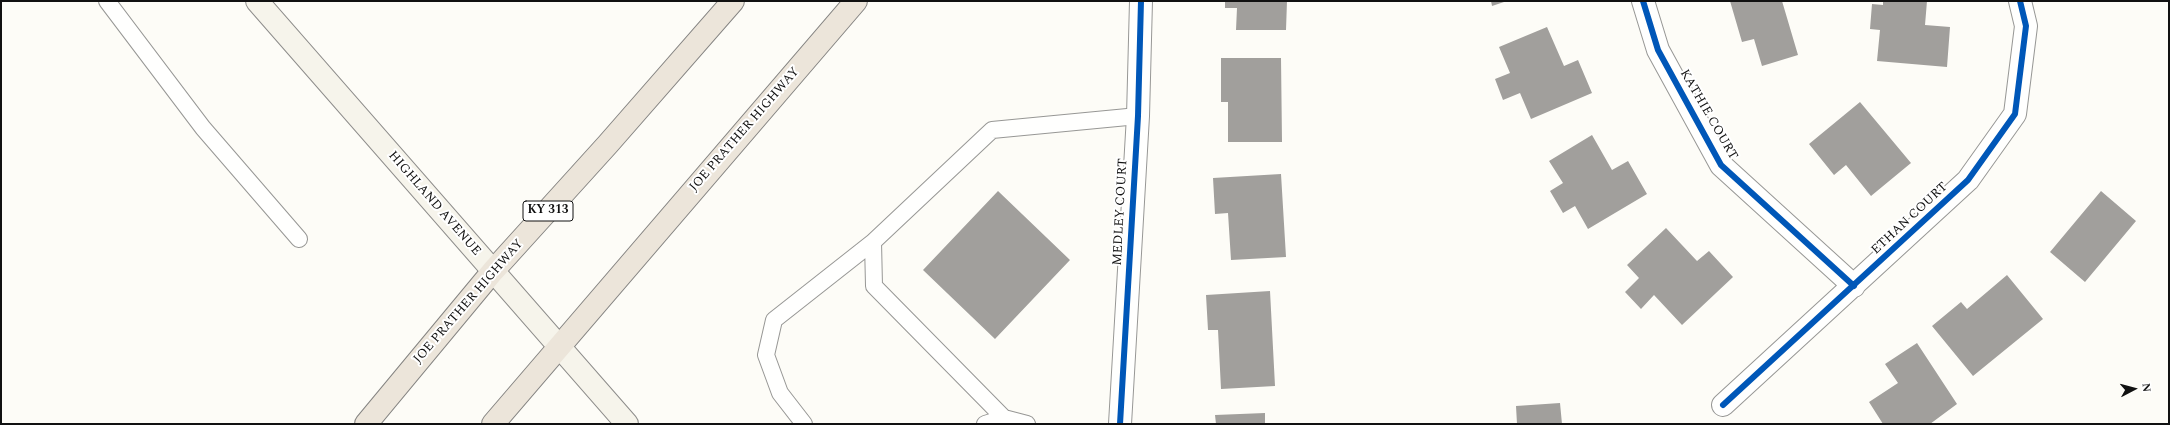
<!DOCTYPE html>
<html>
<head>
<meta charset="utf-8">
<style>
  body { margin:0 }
  #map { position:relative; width:2170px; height:425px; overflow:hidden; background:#fdfcf7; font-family:Spectral,serif }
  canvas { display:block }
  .frame { position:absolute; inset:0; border:2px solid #111; pointer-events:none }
  .north { position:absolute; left:2114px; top:369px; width:40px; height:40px; -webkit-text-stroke:3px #fff; paint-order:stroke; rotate:84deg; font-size:11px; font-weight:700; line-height:16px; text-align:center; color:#111 }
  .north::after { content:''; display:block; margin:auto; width:14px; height:18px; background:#111; clip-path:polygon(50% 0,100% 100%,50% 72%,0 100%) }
</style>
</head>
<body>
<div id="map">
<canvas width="2170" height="425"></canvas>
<div class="frame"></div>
<div class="north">N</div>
</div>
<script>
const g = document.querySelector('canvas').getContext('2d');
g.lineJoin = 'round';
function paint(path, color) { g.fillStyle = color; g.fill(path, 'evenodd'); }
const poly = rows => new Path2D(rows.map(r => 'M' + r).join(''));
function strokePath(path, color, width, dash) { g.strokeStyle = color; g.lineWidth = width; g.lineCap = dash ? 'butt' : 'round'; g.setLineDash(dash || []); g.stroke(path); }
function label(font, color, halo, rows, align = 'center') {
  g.font = font + ' Spectral,serif'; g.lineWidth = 4; g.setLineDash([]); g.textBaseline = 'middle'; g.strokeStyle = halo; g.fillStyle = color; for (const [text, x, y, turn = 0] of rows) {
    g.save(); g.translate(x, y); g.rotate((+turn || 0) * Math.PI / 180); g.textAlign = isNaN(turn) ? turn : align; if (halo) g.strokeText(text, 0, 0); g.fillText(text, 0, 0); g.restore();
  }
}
paint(poly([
  [1225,1,1287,1,1286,30,1236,30,1237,8,1225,8],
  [1491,1,1507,1,1492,6],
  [1730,1,1782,1,1798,55,1762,66,1754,39,1742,42],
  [1883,1,1927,1,1925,25,1950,27,1947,67,1877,61,1880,30,1870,29,1872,4,1883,5],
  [1547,27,1564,66,1578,60,1592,93,1531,119,1520,93,1503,100,1495,79,1510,73,1499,47],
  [1221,58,1281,58,1282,142,1228,142,1228,102,1221,102],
  [1860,102,1911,163,1871,196,1846,165,1834,175,1809,144],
  [1592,135,1612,170,1628,161,1647,194,1588,229,1575,206,1563,213,1550,191,1563,183,1549,161],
  [1281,174,1286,257,1231,260,1228,213,1215,214,1213,178],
  [998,191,1070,260,995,339,923,270],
  [2101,191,2136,221,2085,282,2050,252],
  [1666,228,1697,261,1709,251,1733,277,1682,325,1654,295,1641,309,1625,292,1639,278,1627,265],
  [2007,275,2043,319,1973,376,1932,326,1961,302,1967,309],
  [1270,291,1275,386,1221,389,1218,330,1208,330,1206,295],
  [1917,343,1957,404,1930,424,1883,424,1869,402,1898,383,1885,364],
  [1560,403,1562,424,1517,424,1516,406],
  [1265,413,1265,424,1216,424,1215,415]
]), '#a19f9c');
const service = poly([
  [107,1,203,128,299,239],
  [1004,418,874,286,873,242,992,130,1138,116],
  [804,424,780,393,766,355,774,320,873,242],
  [985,424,1004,418,1027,424]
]);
const minor = poly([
  [1643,1,1658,50,1721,165,1854,286],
  [1723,405,1968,180,2015,114,2026,26,2020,1],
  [1120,424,1138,116,1141,1]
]);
const secondary = poly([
  [257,1,627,424]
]);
const trunk = poly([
  [366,424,493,271,608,144,733,1],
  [493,424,856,1]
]);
strokePath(service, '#979795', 18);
strokePath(minor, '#979795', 24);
strokePath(secondary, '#8e8d8b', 24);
strokePath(trunk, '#858482', 24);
strokePath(service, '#fffffe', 16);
strokePath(minor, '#fffffe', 22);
strokePath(secondary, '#f6f4eb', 22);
strokePath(trunk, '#ece5da', 22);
strokePath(poly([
  [1643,1,1658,50,1721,165,1854,286],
  [1723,405,1968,180,2015,114,2026,26,2020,1],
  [1120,424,1138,116,1141,1]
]), '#0057b8', 6);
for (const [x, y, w] of [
  [548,211,50]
]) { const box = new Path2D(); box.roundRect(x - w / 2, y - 10, w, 20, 3); g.fillStyle = '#fff'; g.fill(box); strokePath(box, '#111', 1); }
label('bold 12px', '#111', null, [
  ["KY 313",548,211]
]);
label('13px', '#111', '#fff', [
  ["KATHIE COURT",1708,115,60],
  ["JOE PRATHER HIGHWAY",745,130,-49],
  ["HIGHLAND AVENUE",434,204,49],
  ["MEDLEY COURT",1121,212,-87],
  ["ETHAN COURT",1910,219,-43],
  ["JOE PRATHER HIGHWAY",469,302,-49]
]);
</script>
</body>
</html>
